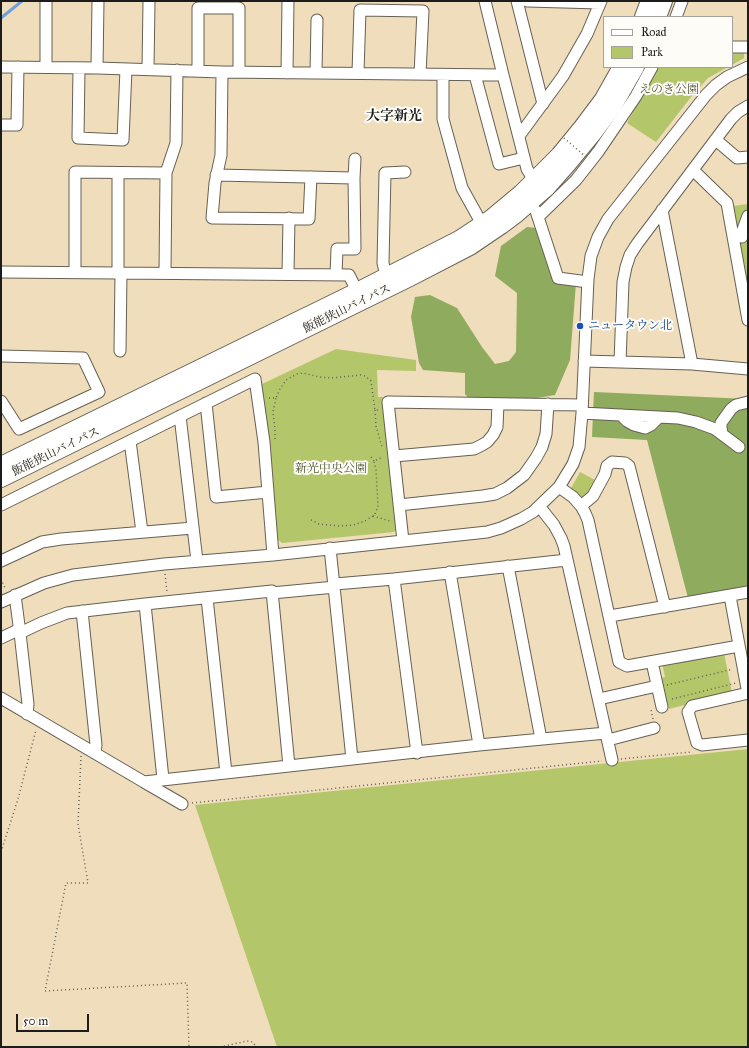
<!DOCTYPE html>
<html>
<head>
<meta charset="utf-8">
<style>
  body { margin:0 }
  #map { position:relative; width:749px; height:1048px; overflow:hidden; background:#efddbb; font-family:"IM FELL Great Primer",serif }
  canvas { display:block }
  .frame { position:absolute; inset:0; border:2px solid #1c1c1c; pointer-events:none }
  .legend { position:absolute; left:603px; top:16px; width:130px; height:52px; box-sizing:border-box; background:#fdfcf7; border:1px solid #a3a29f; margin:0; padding:5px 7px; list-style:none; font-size:12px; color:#1c1c1c }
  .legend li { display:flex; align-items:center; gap:8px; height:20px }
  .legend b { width:20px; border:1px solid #a3a29f }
  .scale { position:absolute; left:16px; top:1014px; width:73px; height:18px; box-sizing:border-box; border:2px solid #1c1c1c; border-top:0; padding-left:5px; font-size:12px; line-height:14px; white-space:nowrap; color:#1c1c1c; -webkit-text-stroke:3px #fdfcf7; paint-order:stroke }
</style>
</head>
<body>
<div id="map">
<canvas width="749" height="1048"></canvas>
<div class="frame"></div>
<ul class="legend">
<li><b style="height:5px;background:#fff"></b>Road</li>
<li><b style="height:11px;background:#b4c66a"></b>Park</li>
</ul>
<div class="scale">50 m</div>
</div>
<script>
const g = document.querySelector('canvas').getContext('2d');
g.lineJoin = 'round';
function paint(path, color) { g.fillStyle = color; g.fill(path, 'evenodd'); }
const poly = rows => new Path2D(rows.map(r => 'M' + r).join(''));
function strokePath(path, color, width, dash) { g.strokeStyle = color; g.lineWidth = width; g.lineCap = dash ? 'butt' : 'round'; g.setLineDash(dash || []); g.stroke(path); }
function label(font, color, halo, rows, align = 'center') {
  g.font = font + ' "IM FELL Great Primer","Noto Serif JP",serif'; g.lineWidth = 4; g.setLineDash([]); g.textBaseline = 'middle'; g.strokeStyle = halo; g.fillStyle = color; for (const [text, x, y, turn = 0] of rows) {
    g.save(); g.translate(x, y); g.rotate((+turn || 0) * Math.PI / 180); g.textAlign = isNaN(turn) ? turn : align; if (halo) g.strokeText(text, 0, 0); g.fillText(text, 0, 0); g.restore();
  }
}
paint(poly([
  [732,51,744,51,744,58,732,65],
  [658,67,728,67,708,78,691,97,656,142,627,123],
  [748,204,748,292,733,206],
  [336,349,416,360,416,371,377,370,378,397,383,397,397,529,394,532,282,543,278,540,262,384],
  [580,472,597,481,584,499,580,498,570,490],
  [724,653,726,663,715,665,726,663,732,693,669,709,661,678,665,677,662,663],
  [748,749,748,1047,277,1047,195,805]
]), '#b4c66a');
paint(poly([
  [527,227,537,228,553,279,576,283,570,360,555,395,531,399,469,399,465,394,465,373,423,370,419,363,411,317,415,297,430,295,457,308,482,347,495,364,509,361,516,352,517,293,495,276,501,246],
  [594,392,748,399,748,587,688,598,647,440,592,437]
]), '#8fab5e');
strokePath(poly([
  [1,18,22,1]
]), '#6fa1da', 3);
const minor = poly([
  [485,1,503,75,527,169,534,180],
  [517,1,543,104],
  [527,1,600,3],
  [676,17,682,1],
  [732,47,748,47],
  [1,67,97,68,222,72,503,75],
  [46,67,46,1],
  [79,68,78,138,123,140,126,69],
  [97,68,98,1],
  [148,69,149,1],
  [198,71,198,8,239,8,239,72],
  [222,72,221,155,215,183,212,218,309,219,311,177],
  [287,73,288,1],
  [316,73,317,20],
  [358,73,360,10,423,11,420,74],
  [443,75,443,119,462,188,482,224],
  [475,75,499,164,524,158],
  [1,125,17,125,18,67],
  [519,136,563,76,587,34,601,1],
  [716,140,737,158,748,157],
  [693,170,727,203,748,320],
  [216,175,354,178],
  [662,210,692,364],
  [536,211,558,278,588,282],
  [538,217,576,180,598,152,636,96,652,67],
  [742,237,742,232,748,216],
  [1,272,349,275,357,291],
  [75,272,75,172,166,173],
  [118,273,118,173],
  [165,273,166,173,176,143,177,70],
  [288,274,289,218],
  [336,275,337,249,355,249,354,178,355,159],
  [386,276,383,263,385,173,405,172],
  [120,351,121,273],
  [1,356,83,358,99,392,19,429,1,401],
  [584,361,692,364,748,369],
  [620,362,623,282,626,267,630,255,637,244,731,119,738,112,748,106],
  [206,403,216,497,268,492],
  [582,413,678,418,696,422,715,429,739,447],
  [621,415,627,421,634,425,645,428,651,425,659,417],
  [180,416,197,561],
  [722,433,721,428,721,423,731,409,736,405,748,402],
  [130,441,142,532],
  [394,456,474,449,482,445,487,442,493,435,497,427,498,404],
  [559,487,573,497,581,506,585,513,588,520,619,662,627,666,739,646],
  [1,505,255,379,264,442,273,555],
  [399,505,483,496,495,494,507,488,524,475,536,458,542,447,546,434,548,404],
  [539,506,554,525,561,538,564,546,612,760],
  [581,506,593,496,605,474,607,466,612,462,625,463,629,466,665,607],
  [403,541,388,402,582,405],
  [330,548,352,759],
  [1,561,42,542,61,539,193,528],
  [508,566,541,739],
  [450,572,479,745],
  [394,579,417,753],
  [335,584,394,579,567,560],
  [272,593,335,587],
  [15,595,20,633,28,704,27,714],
  [730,596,748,694],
  [207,598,226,773],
  [1,602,44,583,73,575,164,564,273,555,487,532,501,528,521,519,533,512,559,487,573,464,579,447,582,413,588,279,591,256,598,237,608,219,706,95,716,85,727,77,748,67],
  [145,604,163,779],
  [82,611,96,745,95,753],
  [610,616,748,592],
  [20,633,41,623,67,613,145,604,272,591,289,766],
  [1,638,20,629],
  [652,662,662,707],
  [748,693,692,706,688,712,697,743,702,745,748,740],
  [1,698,144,782,479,745,606,733],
  [599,699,657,686],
  [608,740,654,728],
  [144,782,182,804]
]);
const highway = poly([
  [643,17,649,1],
  [658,17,664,1],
  [1,465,357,291,459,239,491,218,521,193,559,155,582,127,603,99,621,67],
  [1,479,410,278,470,247,501,226,517,214,547,188,569,163,593,134,613,107,636,67]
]);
strokePath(minor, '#666054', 13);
strokePath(highway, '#666054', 18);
strokePath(poly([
  [269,398,276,398,280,389,286,380,297,374,303,373,319,377,331,378,361,375,365,376,371,381,375,410,379,410],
  [375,410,376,426,382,447],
  [275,439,275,429,273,412,276,398],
  [371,457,374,461],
  [373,516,390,521],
  [311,520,319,524,339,526,353,525,365,521,373,516,375,514,378,506,376,470,374,461,383,457],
  [165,574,167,592],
  [1,579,5,588],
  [667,685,733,669],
  [672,699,736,683],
  [653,719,651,710,653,710],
  [81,756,78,824,88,883,66,883,45,991,187,983,189,1047],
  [621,759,691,752],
  [192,803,602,761],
  [1,852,18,799,36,730],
  [220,1047,247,1041,253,1042,256,1047]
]), '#666054', 1.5, [1, 3]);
strokePath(minor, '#fff', 11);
strokePath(highway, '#fff', 16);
strokePath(poly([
  [564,138,586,157]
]), '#666054', 1.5, [1, 3]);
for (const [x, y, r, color] of [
  [580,326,4,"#1a4fb4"]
]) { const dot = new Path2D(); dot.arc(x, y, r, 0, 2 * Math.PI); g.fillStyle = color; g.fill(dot); strokePath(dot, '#fdfcf7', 1.5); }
label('12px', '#515837', '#fdfcf7', [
  ["えのき公園",669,90],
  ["新光中央公園",331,469]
]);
label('12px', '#1c1c1c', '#fdfcf7', [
  ["飯能狭山バイパス",347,309,-26],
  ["飯能狭山バイパス",56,452,-26]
]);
label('12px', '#164399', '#fdfcf7', [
  ["ニュータウン北",588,326]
], 'left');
label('bold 14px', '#1c1c1c', '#fdfcf7', [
  ["大字新光",394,117]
]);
</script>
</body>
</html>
